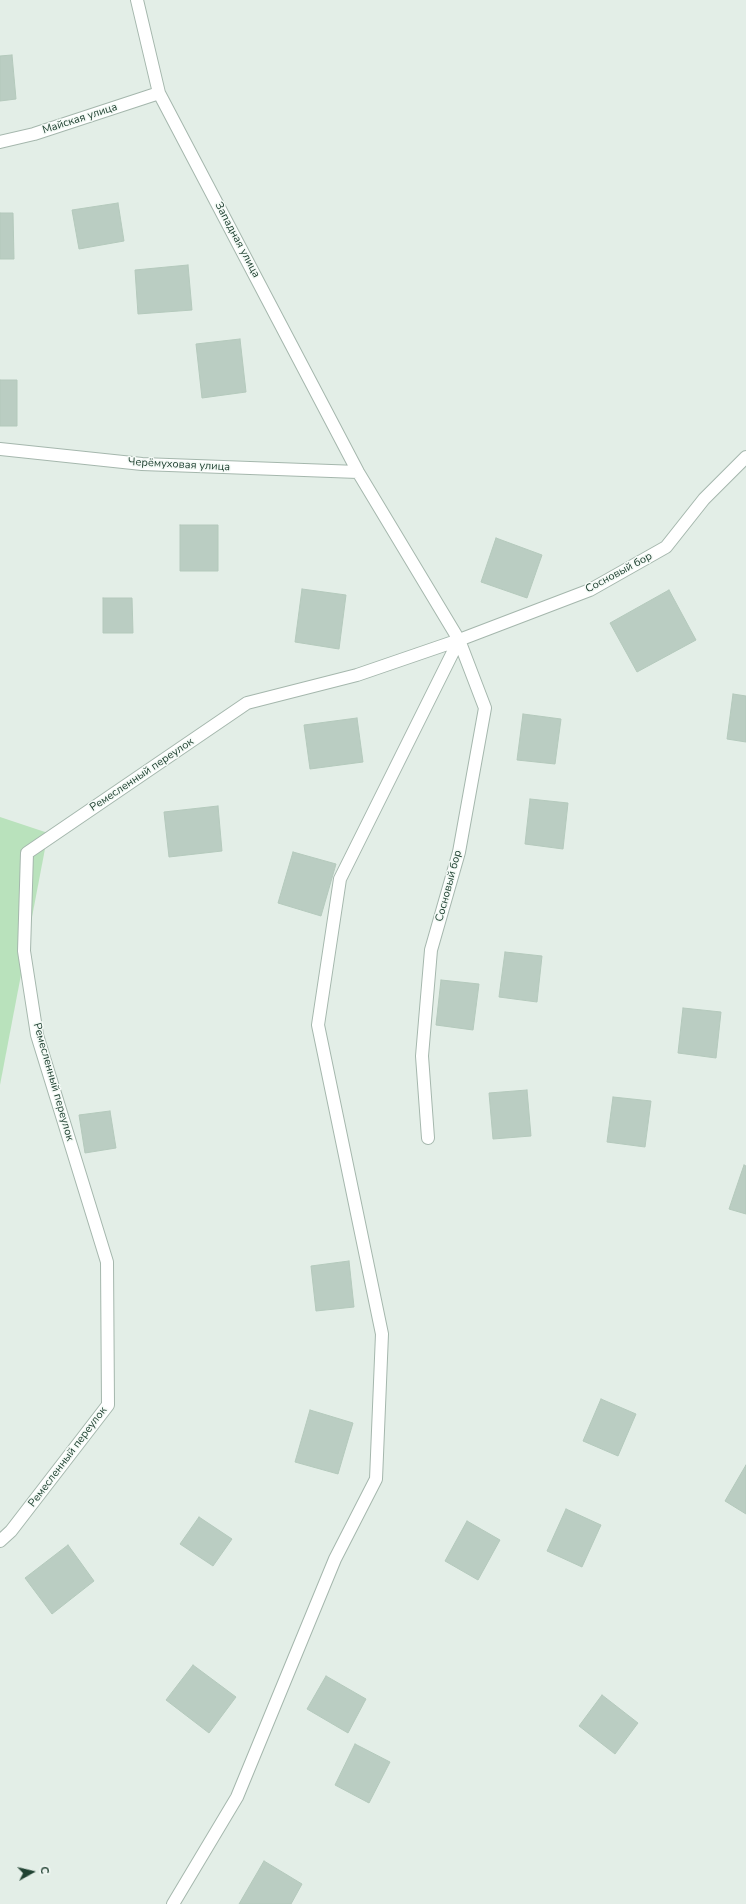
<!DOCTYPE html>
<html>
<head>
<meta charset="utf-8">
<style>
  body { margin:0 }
  #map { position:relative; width:746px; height:1904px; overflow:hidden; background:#e3eee7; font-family:"Nunito Sans",sans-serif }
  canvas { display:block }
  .north { position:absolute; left:12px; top:1852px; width:40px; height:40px; -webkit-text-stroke:3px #f4faf6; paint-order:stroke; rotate:82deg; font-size:11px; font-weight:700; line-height:16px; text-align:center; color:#204232 }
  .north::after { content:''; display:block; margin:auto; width:14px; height:18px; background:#204232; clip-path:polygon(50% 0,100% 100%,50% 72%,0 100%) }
</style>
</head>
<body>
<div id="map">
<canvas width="746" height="1904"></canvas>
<div class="north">С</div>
</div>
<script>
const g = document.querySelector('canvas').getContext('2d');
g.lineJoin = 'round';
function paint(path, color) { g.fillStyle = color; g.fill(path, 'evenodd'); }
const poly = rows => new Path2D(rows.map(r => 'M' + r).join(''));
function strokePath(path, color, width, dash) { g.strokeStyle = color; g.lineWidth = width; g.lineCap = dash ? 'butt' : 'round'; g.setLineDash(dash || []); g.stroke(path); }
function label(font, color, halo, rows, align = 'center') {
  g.font = font + ' "Nunito Sans",sans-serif'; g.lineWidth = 3; g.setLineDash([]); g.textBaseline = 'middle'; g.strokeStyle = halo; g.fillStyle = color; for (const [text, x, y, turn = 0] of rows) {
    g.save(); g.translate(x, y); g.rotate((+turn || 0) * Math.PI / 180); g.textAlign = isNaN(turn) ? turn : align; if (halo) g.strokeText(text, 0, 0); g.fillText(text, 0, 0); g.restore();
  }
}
paint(poly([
  [0,817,48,833,0,1085]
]), '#b9e2bc');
const building = poly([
  [12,55,16,99,0,101,0,56,12,55],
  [118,203,124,241,79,249,72,210,118,203],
  [0,213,13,213,14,259,0,259,0,213],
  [188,265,192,310,138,314,135,270,188,265],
  [240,339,246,392,202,398,196,344,240,339],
  [0,380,17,380,17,426,0,426,0,380],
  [180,525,218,525,218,571,180,571,180,525],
  [496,538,542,555,527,598,481,582,496,538],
  [302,589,346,595,339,649,295,642,302,589],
  [669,590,696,640,637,672,610,623,669,590],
  [103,598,132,598,133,633,103,633,103,598],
  [733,694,746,696,746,742,727,739,733,694],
  [523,714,561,719,555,764,517,760,523,714],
  [357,718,363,762,310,769,304,725,357,718],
  [530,799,568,803,563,849,525,844,530,799],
  [218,806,222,851,169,857,164,812,218,806],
  [293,852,336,864,321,916,278,903,293,852],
  [505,952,542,956,537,1002,499,997,505,952],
  [441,980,479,984,473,1030,436,1025,441,980],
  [683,1008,721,1012,716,1058,678,1053,683,1008],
  [527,1090,531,1136,493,1139,489,1093,527,1090],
  [613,1097,651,1101,645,1147,607,1142,613,1097],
  [110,1111,116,1148,85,1153,79,1115,110,1111],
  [744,1165,746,1166,746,1214,729,1209,744,1165],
  [349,1261,354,1307,316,1311,311,1266,349,1261],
  [601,1399,636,1414,618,1456,583,1441,601,1399],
  [310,1410,353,1423,338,1474,295,1462,310,1410],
  [746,1465,746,1514,725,1501,746,1465],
  [566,1509,601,1525,582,1567,547,1551,566,1509],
  [199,1517,232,1539,213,1566,180,1544,199,1517],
  [467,1521,500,1540,478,1580,445,1561,467,1521],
  [68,1545,94,1581,52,1614,25,1578,68,1545],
  [193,1665,236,1697,209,1733,166,1700,193,1665],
  [326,1676,366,1699,348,1733,307,1709,326,1676],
  [602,1695,638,1723,615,1754,579,1726,602,1695],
  [355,1744,390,1762,369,1803,335,1785,355,1744],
  [264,1861,302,1884,291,1904,239,1904,264,1861]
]);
paint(building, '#bacdc2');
strokePath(building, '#b4c9bc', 1);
const minor = poly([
  [137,0,159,93,358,472,459,640,590,590,666,547,704,499,746,457],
  [0,142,34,134,159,93],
  [0,449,142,464,358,472],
  [428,1138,422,1056,431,950,459,852,485,708,459,640],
  [0,1541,11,1531,108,1405,107,1262,37,1035,24,951,27,853,247,703,357,675,459,640],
  [173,1904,237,1797,335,1559,376,1479,382,1334,318,1025,340,879,459,640]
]);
strokePath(minor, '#a5b7ad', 14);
strokePath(minor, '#fff', 12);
label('11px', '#204232', '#f4faf6', [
  ["Майская улица",80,119,-18],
  ["Западная улица",237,240,62],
  ["Черёмуховая улица",179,465,3],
  ["Сосновый бор",619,573,-28],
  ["Ремесленный переулок",142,775,-34],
  ["Сосновый бор",449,886,-75],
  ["Ремесленный переулок",53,1082,74],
  ["Ремесленный переулок",68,1457,-53]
]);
</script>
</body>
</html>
